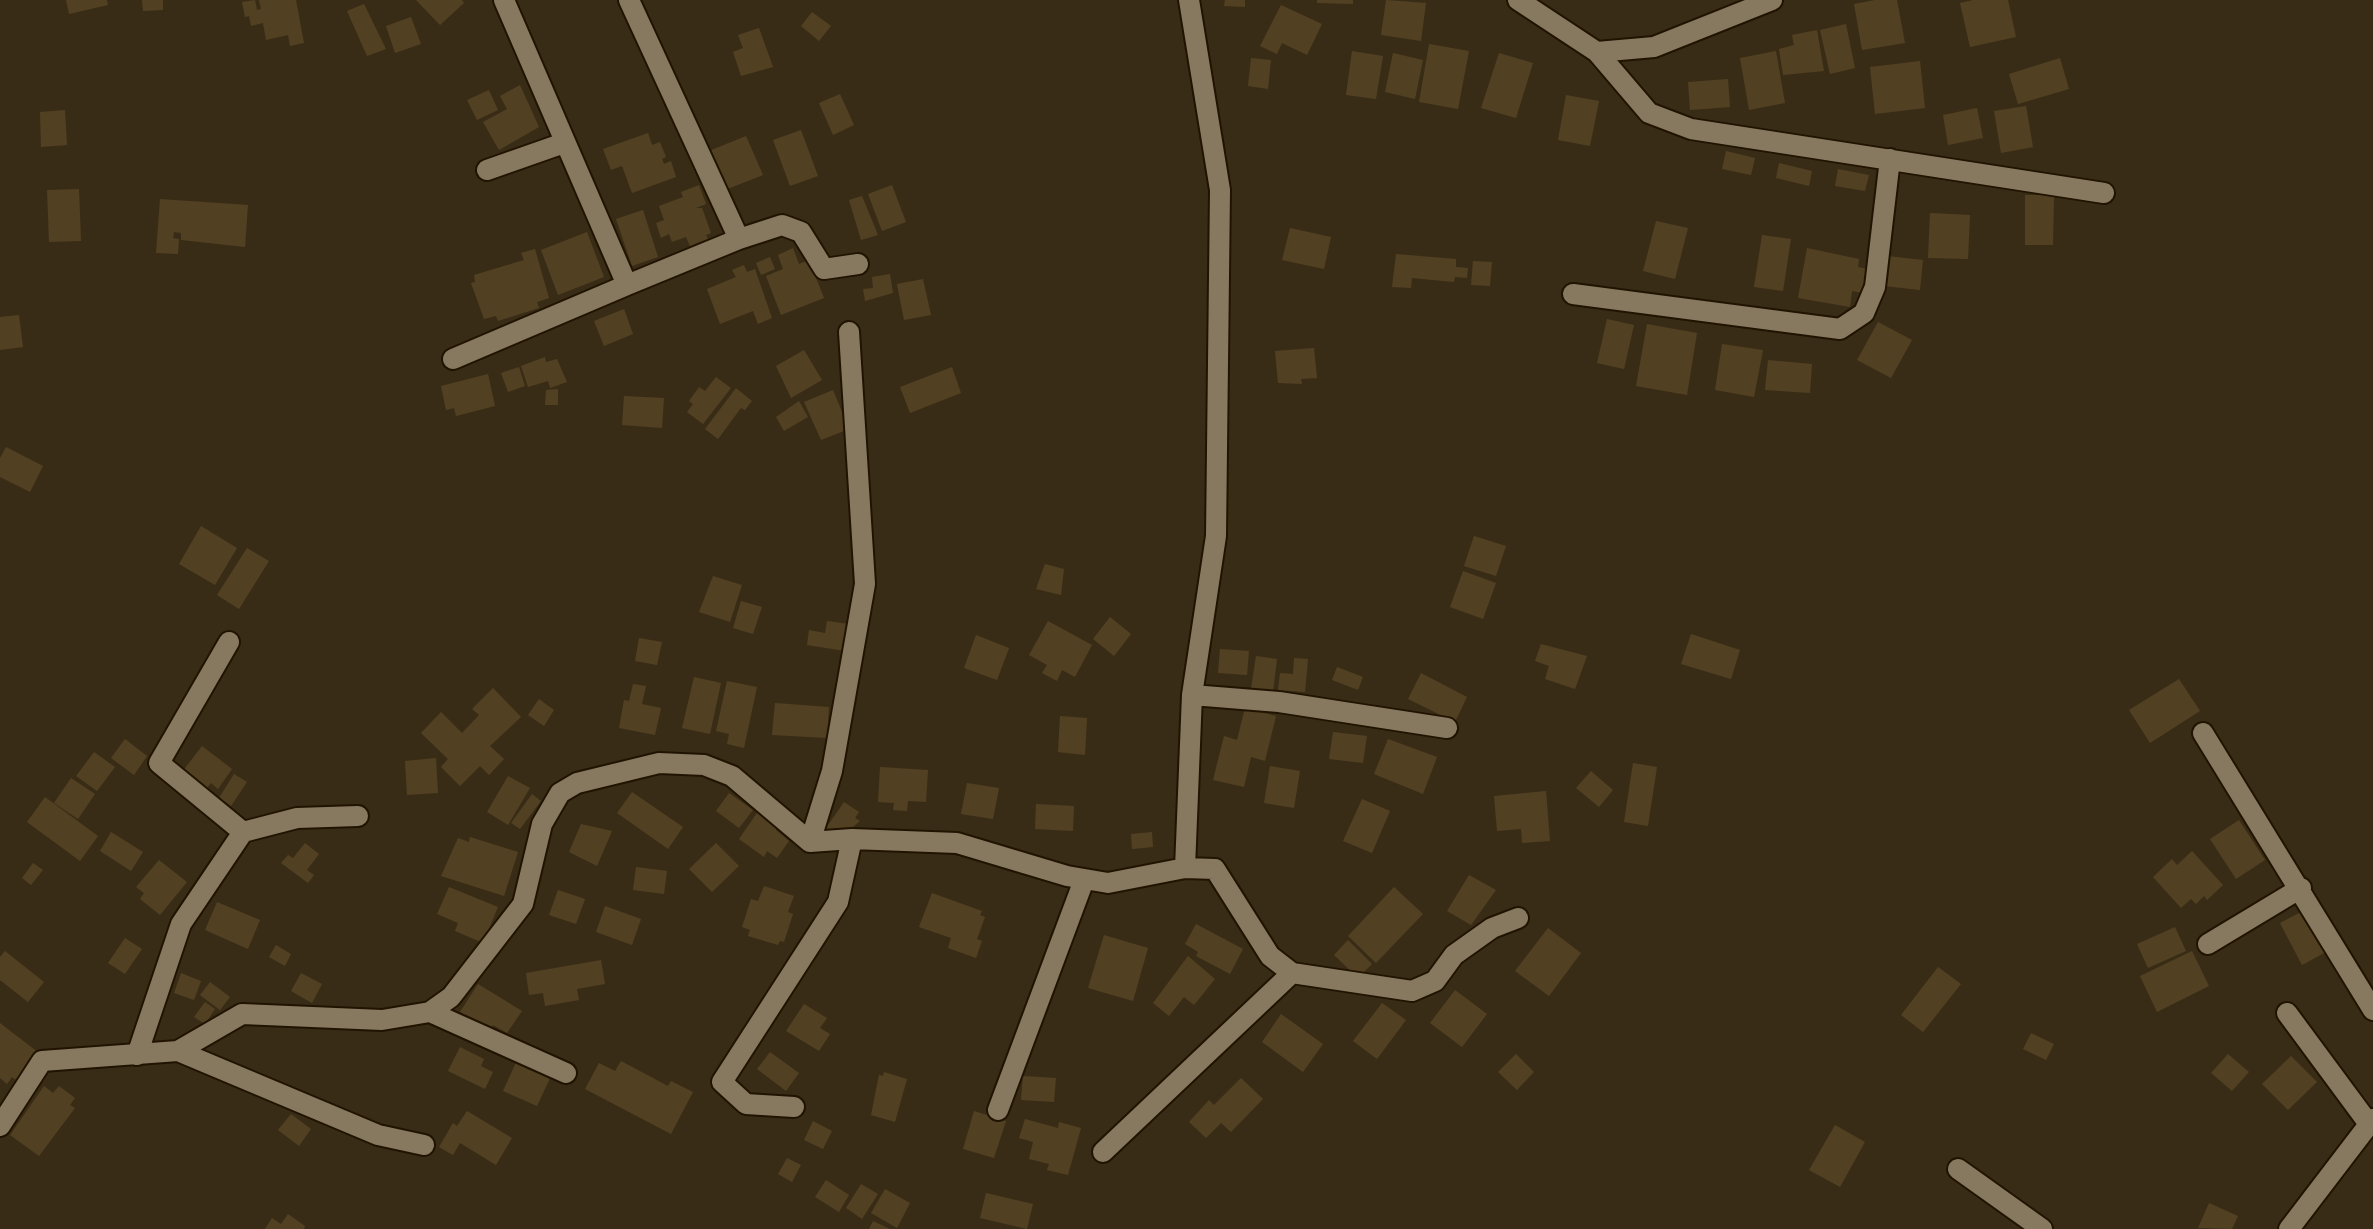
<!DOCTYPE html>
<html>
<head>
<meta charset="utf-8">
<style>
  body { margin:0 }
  canvas { display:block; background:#392c16 }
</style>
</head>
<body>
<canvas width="2373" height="1229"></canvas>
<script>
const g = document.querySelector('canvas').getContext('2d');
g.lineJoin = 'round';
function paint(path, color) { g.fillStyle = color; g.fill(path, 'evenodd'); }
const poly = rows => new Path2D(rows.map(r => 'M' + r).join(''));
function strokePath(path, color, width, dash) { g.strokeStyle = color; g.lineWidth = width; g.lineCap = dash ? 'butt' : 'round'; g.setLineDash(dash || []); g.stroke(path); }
paint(poly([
  [66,0,107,0,108,5,69,14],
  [142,0,163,0,163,10,143,11],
  [255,0,257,10,261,9,259,0,296,0,304,43,290,46,288,35,266,40,263,23,251,26,249,16,245,17,242,2],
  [416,0,462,0,464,3,440,25],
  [1225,0,1245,0,1245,7,1224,6],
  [1317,0,1353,0,1353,4,1317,3],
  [1386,0,1426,3,1421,41,1381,35],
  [1875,0,1897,0,1905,43,1862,50,1854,4],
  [1973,0,2008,0,2016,37,1970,47,1960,3],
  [364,4,386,49,367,56,347,11],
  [1281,5,1322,24,1307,55,1282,43,1277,54,1260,46],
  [812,12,831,26,819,41,801,26],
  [411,17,421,44,395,53,386,26],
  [1846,24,1855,68,1830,74,1820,30],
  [759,28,773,67,741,76,733,52,743,48,738,35],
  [1817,30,1824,71,1783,75,1779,49,1794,45,1792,35],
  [1429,44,1469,51,1458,109,1419,102],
  [1352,51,1383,56,1376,99,1346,95],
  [1776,51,1785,103,1749,110,1740,58],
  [1393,53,1423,60,1415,99,1385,92],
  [1499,53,1533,63,1516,118,1481,108],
  [1251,58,1271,60,1268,89,1248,86],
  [2060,58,2069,89,2018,104,2009,74],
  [1920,61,1925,108,1875,114,1870,67],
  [1728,79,1730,107,1690,110,1688,82],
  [520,85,539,127,499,150,483,122,507,109,500,96],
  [489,90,498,110,477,120,467,100],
  [840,94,854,125,833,135,819,103],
  [1566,95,1599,101,1590,146,1558,140],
  [2026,106,2033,147,2001,153,1994,111],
  [1977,108,1983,138,1948,145,1943,115],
  [65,110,67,145,41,147,40,112],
  [801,130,818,176,790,186,773,140],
  [648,133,652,145,660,142,666,157,662,159,664,164,671,161,676,177,632,193,622,166,611,170,603,149],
  [746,136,763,175,725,190,709,151],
  [1726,151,1755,158,1751,175,1722,169],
  [1779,163,1812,171,1809,186,1776,178],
  [1838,169,1869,175,1865,191,1835,186],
  [699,185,706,204,696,208,702,208,711,233,706,235,708,239,690,246,686,237,672,242,669,234,661,238,656,223,664,220,659,206,683,197,681,192],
  [892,185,906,222,882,231,868,194],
  [79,189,81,241,49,242,47,190],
  [2025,195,2054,195,2053,245,2025,245],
  [862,196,878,235,861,240,849,200],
  [160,199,248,205,245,247,181,240,181,233,174,232,173,238,179,239,178,254,156,253],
  [643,210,658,257,632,266,616,219],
  [1930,213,1970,215,1968,259,1928,258],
  [1656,221,1688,228,1675,279,1643,271],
  [1290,228,1331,237,1324,269,1282,260],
  [587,232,604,277,558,295,541,250],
  [1762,235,1791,239,1783,291,1754,287],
  [793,248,799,264,809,260,824,298,781,315,766,276,783,269,778,255],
  [1807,248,1859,259,1858,267,1872,270,1867,294,1852,291,1850,307,1798,298],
  [535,249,549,298,537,302,539,308,498,321,496,316,484,319,471,283,475,282,474,275,524,260,521,253],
  [1396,254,1456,259,1456,267,1468,268,1467,278,1455,277,1454,282,1412,278,1411,288,1392,287],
  [1887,256,1923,260,1920,290,1884,286],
  [770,257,775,269,761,275,756,263],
  [1473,261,1492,262,1490,286,1471,285],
  [744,265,747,272,755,269,772,318,758,324,753,311,720,324,707,289,736,277,732,270],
  [890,274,893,293,865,301,863,289,873,288,872,277],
  [923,279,931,315,904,320,897,284],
  [624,309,633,334,604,346,594,321],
  [19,315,23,347,0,350,0,317],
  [1607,319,1634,325,1624,369,1597,363],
  [1878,322,1912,340,1891,378,1857,360],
  [1647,324,1697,333,1687,395,1636,386],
  [1722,344,1763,350,1754,397,1715,390],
  [1314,348,1317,378,1301,379,1302,384,1278,383,1275,351],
  [804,350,822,380,791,398,776,366],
  [545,357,546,362,557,359,567,382,550,388,548,381,528,387,521,366],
  [1768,360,1812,364,1810,393,1765,390],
  [519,367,525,386,508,392,501,373],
  [952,367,961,393,910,413,900,387],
  [488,374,495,406,456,416,454,408,446,410,441,386],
  [716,377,731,388,703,424,687,412,693,404,689,401,699,387,705,391],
  [736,388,752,401,745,410,741,408,718,439,705,429],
  [558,389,558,405,545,405,546,390],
  [833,390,849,429,821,440,804,402],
  [624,396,664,398,662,428,622,425],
  [799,401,808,417,784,431,776,417],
  [6,447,43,466,30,492,0,477,0,458],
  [201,526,237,548,215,585,179,564],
  [1474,536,1506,546,1496,576,1464,566],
  [247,548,269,561,239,609,217,595],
  [1045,564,1064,569,1061,595,1036,589],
  [1463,571,1496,583,1483,619,1450,607],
  [713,576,742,585,730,622,699,612],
  [741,601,762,607,753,634,733,628],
  [1110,617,1131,634,1114,656,1093,639],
  [827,621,849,624,845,651,807,645,809,630,825,633],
  [1048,621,1092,645,1075,677,1062,670,1057,681,1042,673,1047,665,1029,655],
  [1691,634,1740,650,1731,679,1681,664],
  [976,635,1009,648,997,680,964,668],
  [639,638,662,642,657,665,635,661],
  [1541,644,1587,656,1575,689,1545,679,1549,666,1535,661],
  [1220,649,1249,651,1247,675,1218,673],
  [1256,656,1277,659,1273,692,1251,689],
  [1294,658,1308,659,1305,692,1278,690,1280,673,1293,674],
  [1337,667,1363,677,1358,690,1332,680],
  [1421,673,1467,697,1455,722,1408,699],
  [694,677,721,683,710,734,682,728],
  [2179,679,2200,711,2150,743,2129,710],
  [727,681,757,687,744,748,727,744,729,734,716,731],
  [633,684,646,686,642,704,661,708,655,735,619,728,624,700,629,701],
  [493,688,521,717,490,746,504,759,489,775,480,766,460,786,441,767,448,759,421,733,441,712,462,733,479,715,472,709],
  [539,699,554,710,544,726,528,715],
  [775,703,829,707,827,738,772,735],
  [1245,708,1276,716,1265,761,1251,757,1244,787,1213,780,1224,736,1237,740],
  [1060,716,1087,718,1085,755,1058,752],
  [1333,732,1367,736,1363,763,1329,759],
  [125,739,147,756,134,775,111,758],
  [1388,739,1437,757,1423,794,1374,774],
  [202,746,232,769,218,789,211,783,206,789,182,772],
  [94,752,115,767,97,791,76,776],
  [436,758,438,793,407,795,405,761],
  [1633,763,1657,767,1648,826,1624,822],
  [1270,766,1300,771,1294,808,1264,803],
  [880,767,928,770,926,802,908,801,907,811,893,810,894,803,878,802],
  [1591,771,1613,790,1599,807,1576,788],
  [234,774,247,782,231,806,219,798],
  [508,776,530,788,508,825,487,812],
  [71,778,95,794,78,819,54,803],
  [967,783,999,788,993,819,961,814],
  [1546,791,1550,841,1522,843,1521,829,1497,831,1494,796],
  [632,792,683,827,668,849,617,813],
  [729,793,753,810,739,828,716,811],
  [532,794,541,801,520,829,511,823],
  [45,797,98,836,80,861,27,822],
  [1362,799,1390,811,1372,853,1343,841],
  [844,802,859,812,855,818,860,821,848,831,844,829,839,837,826,828],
  [1036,804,1074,806,1073,831,1035,829],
  [759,810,779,826,776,830,789,841,777,858,767,851,764,857,739,839],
  [2239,820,2265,860,2236,879,2210,839],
  [581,824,612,831,597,866,569,852],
  [111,832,143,852,131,871,100,851],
  [1152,832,1153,847,1132,849,1131,834],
  [470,837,518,852,504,896,441,876,458,838,469,842],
  [305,843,319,854,307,870,314,875,308,883,281,863,288,855,293,858],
  [716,843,739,866,712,892,689,869],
  [2192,851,2223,885,2207,900,2204,896,2196,904,2191,899,2181,908,2153,877,2172,859,2177,865],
  [159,860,187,882,160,915,140,899,144,893,136,887],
  [33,863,43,870,31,885,22,878],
  [636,867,667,871,664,894,633,890],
  [1469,875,1496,890,1471,925,1447,911],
  [764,886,794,896,788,912,793,914,784,942,780,941,778,945,748,936,750,930,742,927,751,899,758,901],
  [449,887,498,907,483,943,455,931,458,923,437,914],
  [1394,887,1423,914,1376,963,1348,936],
  [558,890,585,899,576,924,549,915],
  [932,893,982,911,980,915,985,917,977,939,982,941,976,958,948,948,951,938,919,927],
  [217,902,260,920,248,949,205,930],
  [605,906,641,919,632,945,596,932],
  [2303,911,2326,952,2302,965,2280,923],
  [1196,924,1243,949,1230,974,1196,956,1198,952,1185,944],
  [2175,927,2186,951,2148,968,2137,944],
  [1548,928,1581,953,1549,996,1515,971],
  [1104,935,1148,948,1133,1001,1088,988],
  [125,938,142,949,125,974,108,963],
  [1348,940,1372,964,1358,978,1334,955],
  [276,945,291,954,285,966,269,957],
  [5,951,44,982,28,1002,0,980,0,957],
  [2192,951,2209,986,2157,1012,2140,976],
  [1188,956,1215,979,1194,1005,1184,997,1169,1016,1153,1003],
  [601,960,605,984,577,989,579,1000,545,1006,543,993,529,995,526,973],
  [1938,967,1961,984,1923,1032,1901,1015],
  [181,973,201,981,194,1000,174,993],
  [301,973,322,984,312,1003,291,991],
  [210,982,230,997,220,1010,200,995],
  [478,984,522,1011,507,1033,493,1025,489,1031,460,1012],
  [1455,990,1487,1014,1462,1047,1430,1023],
  [205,1002,215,1009,205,1024,194,1017],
  [1382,1003,1406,1020,1377,1059,1353,1041],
  [804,1004,827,1018,820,1028,830,1034,819,1051,786,1031],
  [1281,1014,1323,1044,1303,1072,1262,1042],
  [0,1023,39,1053,18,1081,12,1077,7,1084,0,1078],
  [2031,1033,2054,1044,2046,1060,2023,1049],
  [460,1047,484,1059,481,1066,493,1072,485,1089,448,1071],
  [770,1052,799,1073,786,1091,757,1069],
  [1516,1054,1534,1072,1517,1090,1498,1072],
  [2228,1054,2249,1072,2232,1091,2211,1073],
  [2291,1056,2317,1082,2288,1110,2262,1084],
  [518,1058,552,1074,537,1106,503,1091],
  [621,1061,668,1086,671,1081,693,1092,671,1134,585,1089,599,1063,615,1071],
  [884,1072,907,1079,895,1122,871,1115,879,1075,883,1076],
  [1023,1076,1056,1078,1054,1102,1021,1100],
  [1241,1078,1263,1099,1231,1132,1221,1123,1206,1138,1189,1122,1209,1100,1214,1105],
  [44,1086,53,1093,59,1086,75,1098,70,1105,75,1108,39,1156,10,1135],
  [467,1111,512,1138,496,1165,460,1143,453,1155,439,1147,453,1123,457,1126],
  [974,1111,1006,1121,994,1158,963,1149],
  [291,1114,311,1129,299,1146,278,1130],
  [1025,1119,1058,1128,1059,1122,1081,1128,1068,1175,1047,1170,1049,1164,1029,1159,1033,1142,1019,1138],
  [813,1121,832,1131,823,1149,804,1140],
  [1835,1125,1865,1142,1840,1187,1809,1170],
  [787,1158,801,1165,792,1182,778,1174],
  [826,1180,849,1195,839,1212,815,1197],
  [861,1184,878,1194,862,1219,846,1208],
  [885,1189,910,1203,897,1228,871,1213],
  [986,1193,1033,1204,1027,1229,980,1218],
  [2209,1203,2238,1216,2232,1229,2198,1228],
  [288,1214,305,1226,304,1229,265,1229,272,1218,281,1224],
  [873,1221,890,1229,869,1229]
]), '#524022');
const street = poly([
  [504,0,627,285,739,239,629,0],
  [1518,0,1597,52,1654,47,1772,0],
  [1597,52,1649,113,1691,129,2104,193],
  [487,170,564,143],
  [739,239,782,225,801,232,824,269,858,264],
  [1573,294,1840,329,1864,313,1875,287,1890,159],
  [453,359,627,285],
  [229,642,159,763,243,832],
  [1192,695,1279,702,1447,728],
  [2203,733,2373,1010],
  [810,842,832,771,865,584,849,332],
  [1185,868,1192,695,1216,536,1220,190,1189,0],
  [2208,944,2301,888],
  [430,1012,566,1073],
  [2287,1013,2369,1124],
  [178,1051,378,1135,424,1145],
  [137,1055,181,924,243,832,297,818,358,816],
  [794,1107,746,1104,722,1082,838,902,852,839],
  [998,1110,1084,880],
  [0,1126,42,1061,178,1051,242,1014,382,1020,430,1012,451,997,523,904,542,824,560,793,577,783,659,763,704,765,732,776,810,842,852,839,957,843,1067,876,1108,883,1185,868,1215,869,1270,956,1292,973,1412,991,1435,981,1454,955,1492,928,1518,918],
  [1103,1152,1292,973],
  [1958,1169,2042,1229],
  [2289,1229,2373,1119]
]);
strokePath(street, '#201401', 24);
strokePath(street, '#877860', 20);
</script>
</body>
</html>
